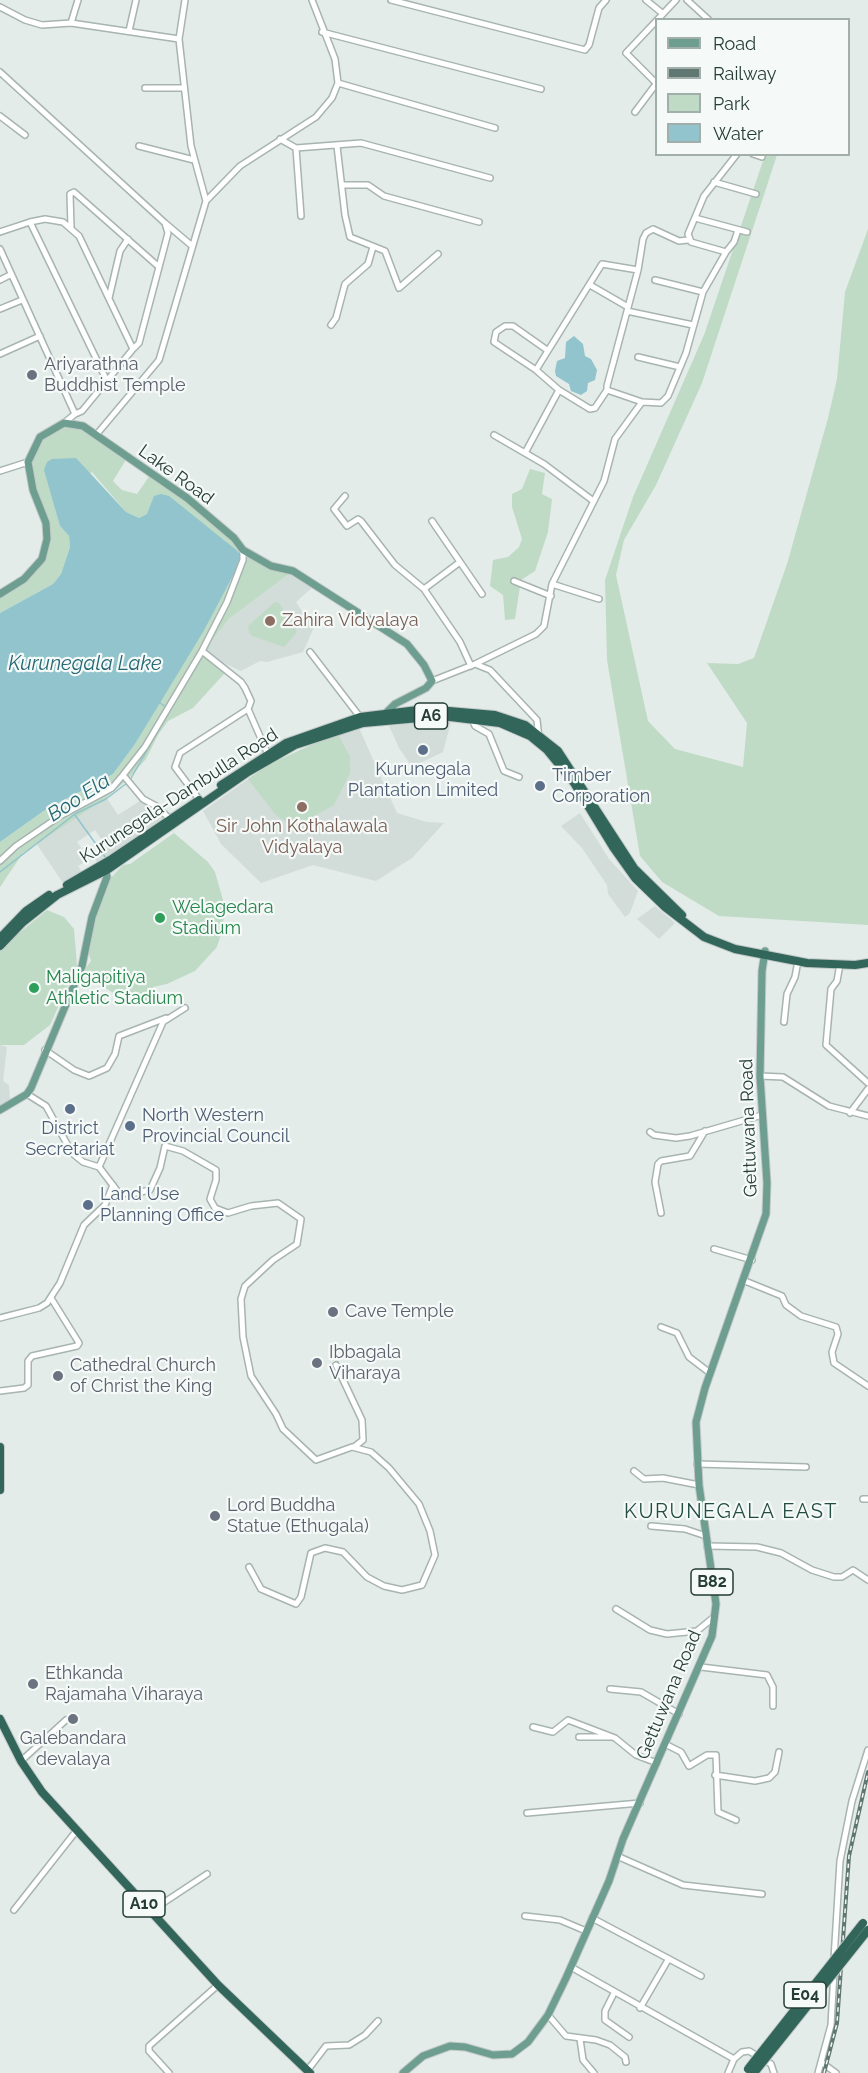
<!DOCTYPE html>
<html>
<head>
<meta charset="utf-8">
<style>
  body { margin:0 }
  #map { position:relative; width:868px; height:2073px; overflow:hidden; background:#e4ece9; font-family:Raleway,sans-serif }
  canvas { display:block }
  .legend { position:absolute; left:655px; top:18px; width:195px; height:138px; box-sizing:border-box; background:#f5f9f7; border:2px solid #a2aeaa; margin:0; padding:8px 10px; list-style:none; font-size:18px; color:#253d36 }
  .legend li { display:flex; align-items:center; gap:12px; height:30px }
  .legend b { width:30px; border:2px solid #a2aeaa }
</style>
</head>
<body>
<div id="map">
<canvas width="868" height="2073"></canvas>
<ul class="legend">
<li><b style="height:8px;background:#6d9e90"></b>Road</li>
<li><b style="height:8px;background:#607871"></b>Railway</li>
<li><b style="height:16px;background:#bfdbc6"></b>Park</li>
<li><b style="height:16px;background:#91c4cc"></b>Water</li>
</ul>
</div>
<script>
const g = document.querySelector('canvas').getContext('2d');
g.lineJoin = 'round';
function paint(path, color) { g.fillStyle = color; g.fill(path, 'evenodd'); }
const poly = rows => new Path2D(rows.map(r => 'M' + r).join(''));
function strokePath(path, color, width, dash) { g.strokeStyle = color; g.lineWidth = width; g.lineCap = dash ? 'butt' : 'round'; g.setLineDash(dash || []); g.stroke(path); }
function label(font, color, halo, rows, align = 'center') {
  g.font = font + ' Raleway,sans-serif'; g.lineWidth = 4.5; g.setLineDash([]); g.textBaseline = 'middle'; g.strokeStyle = halo; g.fillStyle = color; for (const [text, x, y, turn = 0] of rows) {
    g.save(); g.translate(x, y); g.rotate((+turn || 0) * Math.PI / 180); g.textAlign = isNaN(turn) ? turn : align; if (halo) g.strokeText(text, 0, 0); g.fillText(text, 0, 0); g.restore();
  }
}
paint(poly([
  [293,571,315,585,296,602,305,616,316,623,303,652,267,662,260,661,241,671,206,655,210,643,229,619],
  [430,720,451,722,443,752,412,767,399,748,389,726],
  [359,728,397,813,427,822,444,823,412,858,376,881,313,865,261,883,221,844,203,811,268,765,320,741],
  [106,797,118,815,143,799,156,806,164,817,98,864,93,855,106,846,95,830,77,842,89,859,78,866,83,874,63,883,36,843],
  [580,813,609,859,638,891,630,913,625,917,608,894,607,885,582,848,561,826],
  [655,906,675,923,659,939,637,919],
  [0,1045,7,1047,3,1081,9,1085,10,1102,0,1107]
]), '#d2dcd8');
paint(poly([
  [765,155,777,155,702,383,656,485,624,540,616,575,648,721,675,749,743,767,747,723,707,663,738,664,754,658,787,564,828,418,837,379,845,292,868,229,868,925,719,916,662,882,640,856,607,660,605,580,633,497,704,335],
  [64,423,83,426,127,458,113,481,122,490,137,494,152,472,259,559,293,571,229,619,210,643,206,659,223,668,224,674,193,708,168,721,158,735,146,759,127,780,106,798,23,853,0,887,0,842,45,810,113,774,135,744,243,560,224,540,147,514,139,518,126,512,92,472,55,507,60,526,69,536,70,547,61,574,53,584,0,613,0,594,24,579,42,559,47,539,28,462,40,437],
  [530,469,545,473,542,494,552,499,548,532,535,571,521,580,515,619,505,620,503,595,490,586,493,560,508,557,519,547,522,539,512,507,512,494,522,489],
  [275,602,279,603,297,632,284,647,252,636,249,633,248,626],
  [339,736,350,757,350,773,334,805,294,827,276,815,248,779,268,765,320,741],
  [174,833,208,862,215,872,225,907,222,931,217,947,195,971,167,984,153,987,150,1004,126,1001,82,973,91,961,88,951,91,929,108,881,123,865,130,864],
  [47,910,64,917,74,929,77,965,50,1025,24,1045,0,1045,0,949]
]), '#bfdbc6');
paint(poly([
  [574,336,583,344,585,356,591,359,597,370,595,380,588,383,587,391,581,395,571,391,569,384,556,376,555,371,557,361,565,358,566,342],
  [76,458,126,512,139,518,147,514,154,496,161,494,169,496,235,549,241,555,241,561,203,632,135,744,113,774,45,810,0,842,0,613,53,584,61,574,70,547,69,536,60,526,44,470,47,462,52,459]
]), '#91c4cc');
strokePath(poly([
  [160,703,166,707],
  [130,780,168,714],
  [0,872,75,814,106,799,127,783],
  [66,881,106,858,75,815]
]), '#91c4cc', 1.5);
const minor = poly([
  [391,0,585,50,589,45,599,8,606,0],
  [646,0,662,13],
  [687,0,709,20],
  [0,7,25,20,42,25,71,23,179,39],
  [71,23,78,0],
  [129,31,136,0],
  [322,32,541,89],
  [0,72,165,223,168,233,139,343,133,349],
  [338,83,495,128],
  [656,83,626,53,676,0],
  [145,88,184,88],
  [635,112,656,84],
  [0,116,25,135],
  [280,139,296,148,361,143,490,178],
  [139,146,194,160],
  [337,146,345,215,350,237,385,251,399,288,438,254],
  [296,148,301,216],
  [753,154,762,157],
  [714,182,756,194],
  [342,185,368,185,384,196,479,222],
  [206,201,240,166,316,117,332,98,338,83,335,59,312,0],
  [695,218,747,232],
  [30,222,45,219,63,222,79,236,133,349,82,411,75,414],
  [165,223,191,245],
  [71,227,70,194,74,192,159,267],
  [0,232,30,222,107,381],
  [0,249,75,414,64,423],
  [726,252,734,242,738,230],
  [0,280,10,275],
  [655,280,703,292],
  [590,285,628,307],
  [109,298,120,251,128,239],
  [0,309,22,300],
  [627,311,693,325],
  [331,325,336,318,345,284,368,264,373,247],
  [0,354,40,336],
  [638,357,680,367],
  [536,370,494,342,496,332,505,326,513,326,547,350],
  [607,390,595,408,590,409,559,390,536,370,602,264,638,270],
  [642,402,607,390,607,386,638,270,643,239,646,233,653,229,679,241,688,240],
  [97,434,159,360,206,201,191,146,179,39,185,0],
  [494,435,544,464,592,500],
  [525,453,559,390],
  [0,471,28,462],
  [345,496,334,509,347,526,358,519,361,521,395,565,424,589,460,642,471,666],
  [432,521,482,594],
  [514,581,551,596],
  [552,584,599,599],
  [424,589,460,562],
  [202,651,241,682,245,688,251,701,248,709,269,757],
  [310,652,360,717],
  [475,664,536,634,544,626,552,584,604,481,615,439,642,402,661,403,668,396,686,353,703,292,726,252,691,242,688,234,704,196,737,154],
  [432,681,475,664,490,670,537,720,539,739],
  [472,719,475,726,489,734,504,771,519,777],
  [123,775,143,799,156,806,171,820],
  [201,802,175,767,180,753,248,709],
  [0,861,16,846,60,816,112,788,123,775,145,747,202,651,227,602,243,560,243,550],
  [840,964,837,981,831,989,826,1045,868,1083],
  [784,1022,787,994,795,977,798,961],
  [45,1050,74,1070,89,1076,107,1068,115,1054,119,1036,166,1018],
  [760,1076,783,1077,829,1106,868,1116],
  [27,1094,46,1106,72,1153,83,1162,99,1167,118,1192,131,1194,150,1190,160,1168,165,1146,183,1151,216,1170,216,1180,210,1199,215,1208,228,1213,251,1206,278,1203,301,1219,297,1244,273,1260,245,1286,241,1299,243,1337,251,1376,276,1414,283,1429,316,1460,352,1447,371,1452,389,1468,419,1504,430,1531,435,1555,422,1585,402,1590,384,1586,367,1577,343,1552,325,1548,311,1553,301,1597,296,1604,261,1589,249,1567],
  [850,1113,868,1089],
  [650,1132,654,1135,676,1138,690,1136,762,1115],
  [99,1167,163,1022,185,1008],
  [661,1213,655,1182,658,1164,661,1161,690,1156,705,1131],
  [714,1249,752,1260],
  [745,1281,782,1296,786,1305,801,1316,836,1327,838,1334,832,1352,834,1363,868,1386],
  [0,1318,39,1308,47,1303,60,1283,84,1225,105,1205,113,1185],
  [661,1327,677,1333,689,1357,710,1373],
  [336,1365,362,1420,363,1440,354,1447],
  [0,1391,24,1388,28,1385,28,1361,32,1356,77,1346,79,1343,51,1298],
  [697,1464,806,1467],
  [634,1471,644,1479,663,1478,699,1485],
  [863,1499,868,1499],
  [651,1526,685,1529,706,1536],
  [707,1546,757,1547,781,1553,812,1570,834,1577,842,1577,853,1570,868,1580],
  [616,1609,650,1630,667,1634,697,1631,714,1617],
  [701,1667,767,1675,773,1687,773,1706],
  [610,1689,641,1692,679,1714],
  [533,1727,553,1732,568,1720,615,1738,636,1755,657,1763],
  [579,1737,611,1737],
  [665,1744,681,1752,689,1766,707,1755,716,1755,718,1812,736,1820],
  [21,1761,66,1720],
  [715,1775,755,1781,769,1778,775,1772,779,1752],
  [527,1813,640,1803],
  [617,1856,683,1885,762,1894],
  [14,1910,77,1830],
  [151,1911,207,1874],
  [525,1916,560,1920,586,1931],
  [592,1918,701,1976],
  [834,1959,840,1861,852,1801,868,1750],
  [571,1967,734,2059],
  [614,1993,605,2011,605,2020,629,2037],
  [640,2008,668,1960],
  [548,2015,566,2036,596,2040,610,2045,625,2057,626,2062],
  [580,2039,583,2060,594,2073],
  [821,2062,836,2073],
  [307,2071,326,2046,349,2045,365,2035,378,2021],
  [169,2073,149,2051,149,2046,218,1985],
  [728,2073,734,2059,742,2052,749,2051,771,2064,774,2073],
  [818,2073,831,2025,834,1972]
]);
const major = poly([
  [0,594,24,579,42,559,47,539,46,523,33,490,28,462,40,437,64,423,83,426,187,498,234,538,243,550,271,566,293,571,407,644,424,665,432,681,426,688,395,704,387,712,388,717],
  [0,1110,27,1094,31,1088,82,966,92,917,107,877,105,867],
  [403,2073,423,2056,450,2046,465,2047,493,2055,512,2054,528,2042,548,2015,566,1978,609,1881,623,1839,712,1636,716,1604,699,1485,696,1422,705,1388,766,1214,767,1183,760,1076,762,971,765,951]
]);
const highway = poly([
  [221,785,286,743,360,717,426,709,495,715,525,725,558,751,634,868,682,915],
  [67,885,110,860,199,800],
  [0,938,26,911,49,895],
  [0,946,23,922,57,895,107,870,248,772,295,745,363,723,442,716,500,723,530,736,547,750,574,783,613,847,635,878,665,907,704,937,735,949,807,963,855,965,868,963],
  [0,1447,0,1490],
  [0,1719,21,1761,42,1792,218,1985,310,2073]
]);
strokePath(minor, '#a7b4b0', 8);
strokePath(major, '#c2c9c7', 9);
strokePath(highway, '#c2c9c7', 10);
strokePath(minor, '#fff', 5);
strokePath(major, '#6d9e90', 7);
strokePath(highway, '#33665b', 8);
const rail = poly([
  [824,2073,837,2023,849,1856,868,1772]
]);
strokePath(rail, '#607871', 4);
strokePath(rail, '#f5f9f7', 1.5, [4.5]);
const highwayBridge = poly([
  [748,2069,863,1923],
  [754,2073,868,1930]
]);
strokePath(highwayBridge, '#c2c9c7', 10, []);
strokePath(highwayBridge, '#33665b', 8);
for (const [x, y, r, color] of [
  [32,375,6,"#6b7280"],
  [270,621,6,"#8d6e63"],
  [423,750,6,"#5c6f8a"],
  [540,786,6,"#5c6f8a"],
  [302,807,6,"#8d6e63"],
  [160,918,6,"#2e9e5b"],
  [34,988,6,"#2e9e5b"],
  [70,1109,6,"#5c6f8a"],
  [130,1126,6,"#5c6f8a"],
  [88,1205,6,"#5c6f8a"],
  [333,1312,6,"#6b7280"],
  [317,1363,6,"#6b7280"],
  [58,1376,6,"#6b7280"],
  [215,1516,6,"#6b7280"],
  [33,1684,6,"#6b7280"],
  [73,1719,6,"#6b7280"]
]) { const dot = new Path2D(); dot.arc(x, y, r, 0, 2 * Math.PI); g.fillStyle = color; g.fill(dot); strokePath(dot, '#f5f9f7', 2); }
for (const [x, y, w] of [
  [431,716,33],
  [712,1582,42],
  [144,1904,42],
  [805,1995,42]
]) { const box = new Path2D(); box.roundRect(x - w / 2, y - 13, w, 26, 4.5); g.fillStyle = '#f5f9f7'; g.fill(box); strokePath(box, '#253d36', 1.5); }
label('bold 16px', '#253d36', null, [
  ["A6",431,716],
  ["B82",712,1582],
  ["A10",144,1904],
  ["E04",805,1995]
]);
label('18px', '#5b616d', '#f5f9f7', [
  ["Ariyarathna",44,365],
  ["Buddhist Temple",44,386],
  ["Cave Temple",345,1312],
  ["Ibbagala",329,1353],
  ["Viharaya",329,1374],
  ["Cathedral Church",70,1366],
  ["of Christ the King",70,1387],
  ["Lord Buddha",227,1506],
  ["Statue (Ethugala)",227,1527],
  ["Ethkanda",45,1674],
  ["Rajamaha Viharaya",45,1695],
  ["Galebandara",73,1739,"center"],
  ["devalaya",73,1760,"center"]
], 'left');
label('18px', '#253d36', '#f5f9f7', [
  ["Lake Road",176,475,36],
  ["Kurunegala-Dambulla Road",179,796,-33],
  ["Gettuwana Road",749,1128,-92],
  ["Gettuwana Road",669,1695,-67]
]);
label('18px', '#785e54', '#f5f9f7', [
  ["Zahira Vidyalaya",282,621],
  ["Sir John Kothalawala",302,827,"center"],
  ["Vidyalaya",302,848,"center"]
], 'left');
label('18px', '#4e5e75', '#f5f9f7', [
  ["Kurunegala",423,770,"center"],
  ["Plantation Limited",423,791,"center"],
  ["Timber",552,776],
  ["Corporation",552,797],
  ["North Western",142,1116],
  ["Provincial Council",142,1137],
  ["District",70,1129,"center"],
  ["Secretariat",70,1150,"center"],
  ["Land Use",100,1195],
  ["Planning Office",100,1216]
], 'left');
label('18px', '#27864d', '#f5f9f7', [
  ["Welagedara",172,908],
  ["Stadium",172,929],
  ["Maligapitiya",46,978],
  ["Athletic Stadium",46,999]
], 'left');
label('italic 20px', '#246874', '#f5f9f7', [
  ["Kurunegala Lake",85,664],
  ["Boo Ela",79,798,-33]
]);
g.letterSpacing = '1.5px';
label('20px', '#224d42', '#f5f9f7', [
  ["KURUNEGALA EAST",731,1512]
]);
g.letterSpacing = '0px';
</script>
</body>
</html>
